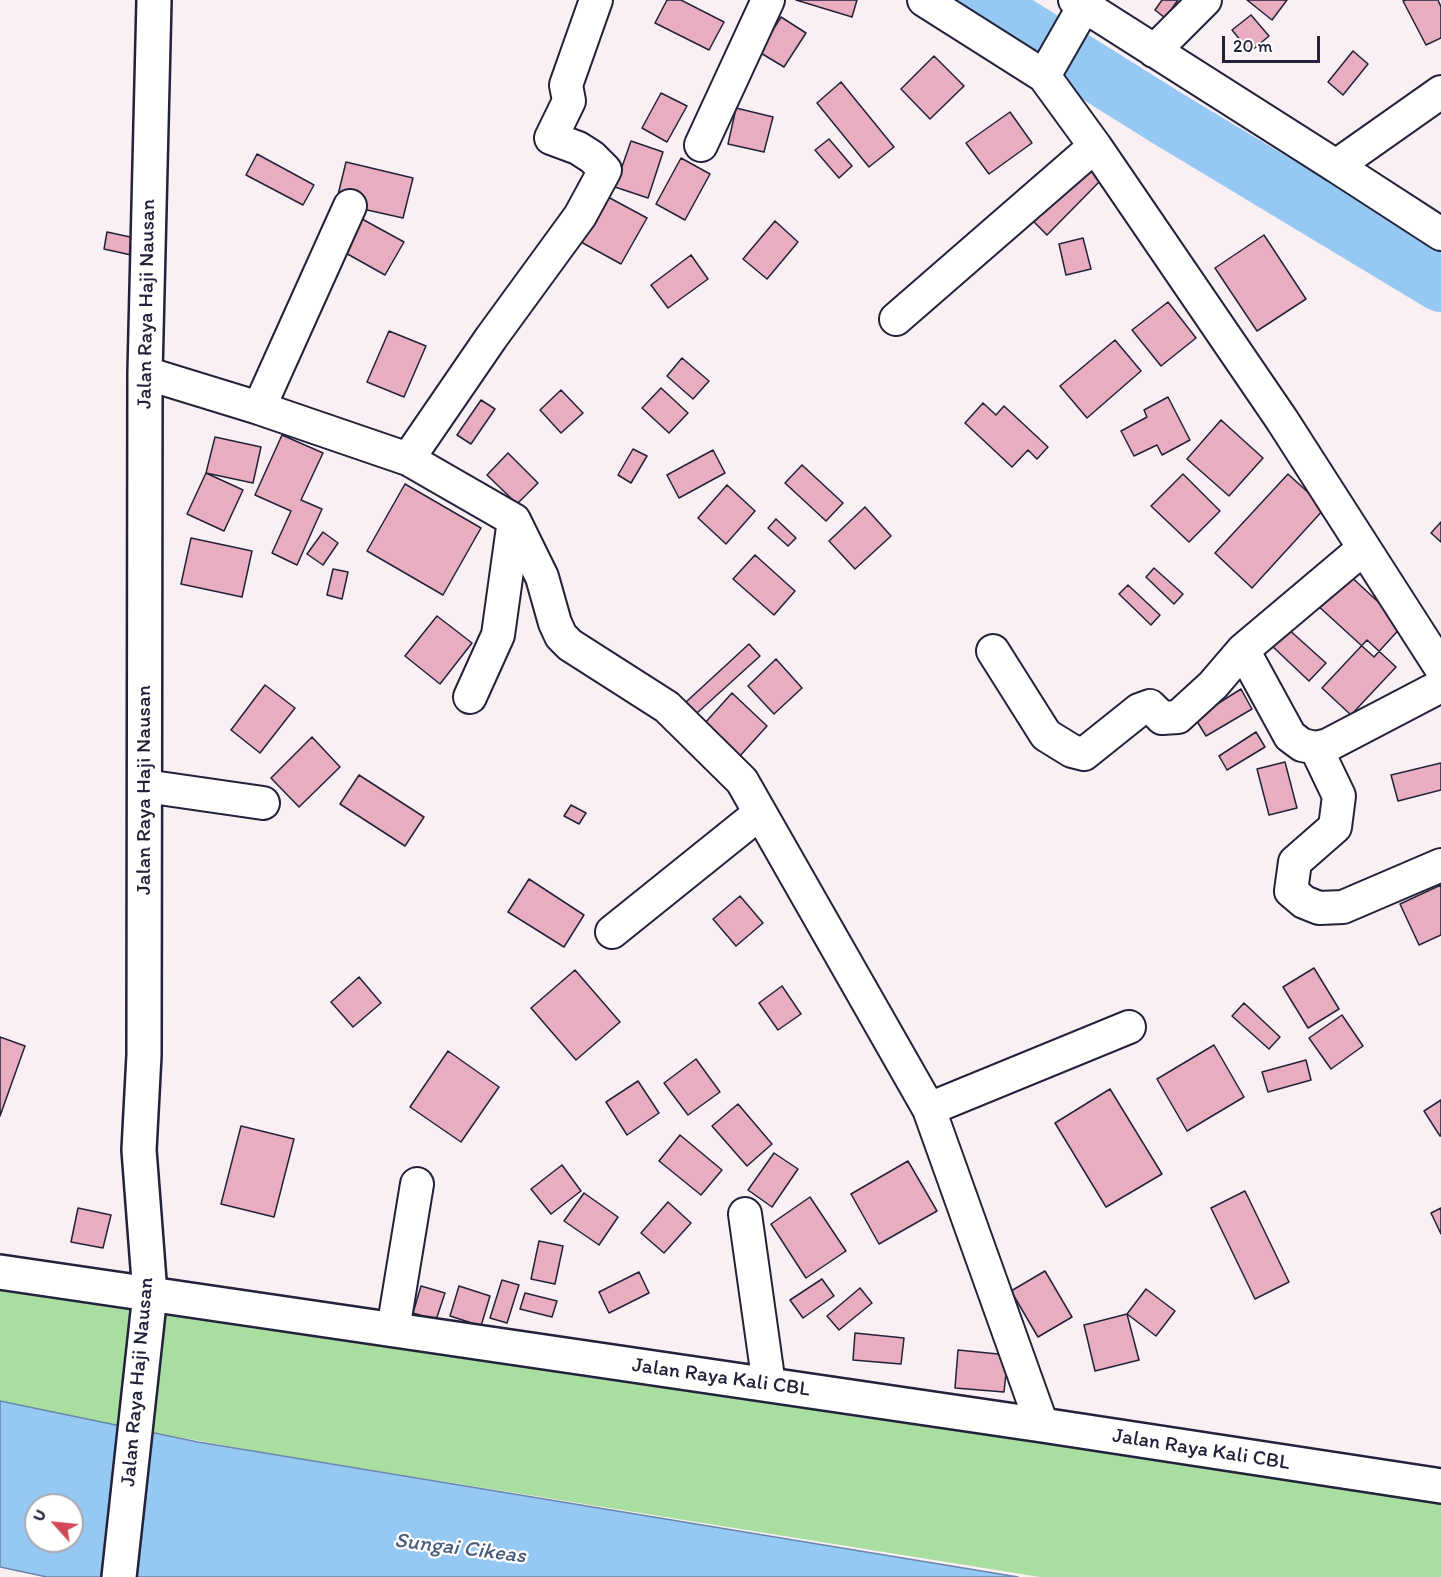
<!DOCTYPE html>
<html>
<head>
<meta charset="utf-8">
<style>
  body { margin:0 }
  #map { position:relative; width:1441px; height:1577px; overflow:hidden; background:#faeff2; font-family:Itim,sans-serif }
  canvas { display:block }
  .north { position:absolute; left:24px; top:1493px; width:60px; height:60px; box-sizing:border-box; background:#fff; border:2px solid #a7a7b1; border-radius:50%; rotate:297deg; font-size:16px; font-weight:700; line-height:24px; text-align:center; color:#22223b }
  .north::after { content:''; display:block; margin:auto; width:21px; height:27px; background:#d1495b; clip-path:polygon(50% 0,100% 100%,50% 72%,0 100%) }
  .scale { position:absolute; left:1222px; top:36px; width:98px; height:27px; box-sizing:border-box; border:3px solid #22223b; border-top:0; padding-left:8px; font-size:18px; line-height:21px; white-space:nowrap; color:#22223b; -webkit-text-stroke:4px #fff; paint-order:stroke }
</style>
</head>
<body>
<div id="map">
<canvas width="1441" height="1577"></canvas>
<div class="north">U</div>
<div class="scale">20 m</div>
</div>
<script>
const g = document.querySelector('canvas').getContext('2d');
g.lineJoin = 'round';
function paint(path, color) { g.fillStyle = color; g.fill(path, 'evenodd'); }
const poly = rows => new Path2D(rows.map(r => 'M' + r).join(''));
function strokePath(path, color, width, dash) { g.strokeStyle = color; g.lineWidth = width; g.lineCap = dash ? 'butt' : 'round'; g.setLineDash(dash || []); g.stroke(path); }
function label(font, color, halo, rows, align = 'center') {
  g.font = font + ' Itim,sans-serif'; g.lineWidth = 4.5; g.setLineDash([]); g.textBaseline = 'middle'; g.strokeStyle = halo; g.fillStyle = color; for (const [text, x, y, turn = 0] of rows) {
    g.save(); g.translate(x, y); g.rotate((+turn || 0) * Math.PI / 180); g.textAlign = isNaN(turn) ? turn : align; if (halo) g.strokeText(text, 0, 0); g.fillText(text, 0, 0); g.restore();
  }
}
paint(poly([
  [0,1274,1441,1486,1441,1577,1040,1577,266,1453,135,1429,0,1401]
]), '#a9dea1');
const water = poly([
  [0,1401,198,1442,1018,1577,47,1577,0,1567,0,1401],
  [36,1505,72,1505,72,1541,36,1541,36,1505]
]);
paint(water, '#95c9f3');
strokePath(water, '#6786a9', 1.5);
strokePath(poly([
  [978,0,1167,118,1441,283]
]), '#95c9f3', 58);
const building = poly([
  [667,0,681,0,724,22,709,50,655,23,667,0],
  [796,0,857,0,852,17,796,0],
  [1162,0,1178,0,1165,18,1155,10,1162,0],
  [1247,0,1287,0,1272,20,1247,0],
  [1406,0,1438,0,1441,7,1441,38,1426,45,1403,1,1406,0],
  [1251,15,1269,36,1250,52,1232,30,1251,15],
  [781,17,806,33,784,67,759,52,781,17],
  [1353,51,1368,64,1343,95,1328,82,1353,51],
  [934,56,964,86,930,119,901,89,934,56],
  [841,82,894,147,869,167,817,103,841,82],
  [661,93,687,106,667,142,642,128,661,93],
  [736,108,773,117,764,152,728,144,736,108],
  [1010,112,1032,143,989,174,966,143,1010,112],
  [829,139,852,166,839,178,815,150,829,139],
  [631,141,663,152,648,198,615,187,631,141],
  [257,154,314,185,303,205,246,175,257,154],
  [681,158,710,174,685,220,656,204,681,158],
  [346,162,413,178,403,218,336,203,346,162],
  [1084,163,1101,180,1047,235,1030,218,1084,163],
  [595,190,647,218,621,264,570,236,595,190],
  [353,214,404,242,385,275,335,247,353,214],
  [775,221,798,242,767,279,743,259,775,221],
  [107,232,135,238,131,255,104,249,107,232],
  [1264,235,1306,299,1257,331,1215,268,1264,235],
  [1083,238,1091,269,1066,275,1059,244,1083,238],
  [691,255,708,279,668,308,651,285,691,255],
  [1168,302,1196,338,1161,366,1132,330,1168,302],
  [389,331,426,346,404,397,367,382,389,331],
  [1115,340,1141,371,1087,418,1060,386,1115,340],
  [682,358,709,381,693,399,667,376,682,358],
  [661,388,688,413,669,433,642,408,661,388],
  [561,390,583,413,561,433,540,410,561,390],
  [1168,397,1190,440,1162,455,1157,445,1134,456,1121,431,1147,417,1144,410,1168,397],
  [481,400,495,409,471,444,457,435,481,400],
  [983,403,996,415,1004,406,1048,447,1037,459,1028,450,1012,467,965,423,983,403],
  [1221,420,1263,458,1229,496,1187,459,1221,420],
  [282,435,323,453,301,500,322,509,297,565,272,553,291,511,255,495,282,435],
  [215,437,261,447,253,483,206,473,215,437],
  [633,449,647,456,631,483,618,475,633,449],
  [713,450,725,473,679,498,667,475,713,450],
  [508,453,538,483,517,504,487,475,508,453],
  [802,465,843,503,826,521,785,483,802,465],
  [206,473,243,490,224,531,187,514,206,473],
  [1183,474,1220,511,1189,542,1151,506,1183,474],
  [1288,474,1325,508,1252,588,1215,553,1288,474],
  [405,484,481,528,443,595,367,551,405,484],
  [727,485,755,511,726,544,698,518,727,485],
  [865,507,891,536,855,569,829,541,865,507],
  [776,519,796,538,788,546,768,528,776,519],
  [1441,522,1441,542,1431,533,1441,522],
  [323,532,338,543,323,565,307,554,323,532],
  [191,538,252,551,242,597,181,584,191,538],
  [755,555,795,591,774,615,733,579,755,555],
  [1154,568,1183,594,1174,604,1146,577,1154,568],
  [333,569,348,572,342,599,327,595,333,569],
  [1346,572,1403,625,1374,657,1316,604,1346,572],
  [1128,585,1160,615,1151,625,1119,594,1128,585],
  [437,616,472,643,440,684,405,656,437,616],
  [1287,628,1326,663,1309,681,1271,645,1287,628],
  [1367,640,1396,667,1351,715,1322,688,1367,640],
  [749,644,760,656,697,713,686,702,749,644],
  [776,659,802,688,774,714,748,686,776,659],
  [265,685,295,708,260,753,231,730,265,685],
  [1241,689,1252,709,1206,736,1195,718,1241,689],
  [732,693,767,726,739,757,704,724,732,693],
  [1256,732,1265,747,1227,770,1219,756,1256,732],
  [312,737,340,767,299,807,271,778,312,737],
  [1285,762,1297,808,1269,815,1257,769,1285,762],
  [1441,763,1441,790,1398,801,1391,775,1441,763],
  [359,775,424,817,405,846,340,804,359,775],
  [571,805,586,813,579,824,564,816,571,805],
  [529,879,584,915,564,947,508,912,529,879],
  [1441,885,1441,935,1419,945,1400,904,1441,885],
  [740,896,763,923,736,946,713,919,740,896],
  [1314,968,1339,1009,1308,1028,1283,987,1314,968],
  [575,970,620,1022,576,1060,531,1008,575,970],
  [359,977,381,1003,353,1027,331,1002,359,977],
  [782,986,801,1014,778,1030,759,1003,782,986],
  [1244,1003,1280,1037,1269,1049,1232,1016,1244,1003],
  [1342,1015,1363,1046,1331,1069,1309,1038,1342,1015],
  [0,1037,25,1046,0,1116,0,1037],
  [1214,1045,1244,1097,1187,1131,1157,1079,1214,1045],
  [448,1051,499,1087,461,1142,410,1107,448,1051],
  [696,1059,720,1092,688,1115,664,1083,696,1059],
  [1306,1060,1311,1080,1268,1092,1262,1072,1306,1060],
  [638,1081,659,1113,627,1135,606,1102,638,1081],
  [1110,1089,1162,1174,1106,1207,1055,1123,1110,1089],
  [1441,1100,1441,1136,1440,1136,1424,1111,1441,1100],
  [738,1104,772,1144,747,1166,712,1126,738,1104],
  [241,1126,294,1139,274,1217,221,1204,241,1126],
  [680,1135,722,1170,701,1195,659,1161,680,1135],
  [774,1153,798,1169,772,1207,748,1190,774,1153],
  [908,1161,937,1211,879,1244,851,1194,908,1161],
  [562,1165,581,1191,551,1214,531,1189,562,1165],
  [1245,1191,1289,1282,1255,1299,1211,1208,1245,1191],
  [584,1193,618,1217,599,1245,564,1221,584,1193],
  [810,1197,846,1251,806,1278,771,1224,810,1197],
  [668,1202,691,1223,664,1253,641,1233,668,1202],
  [78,1208,111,1215,103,1248,71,1242,78,1208],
  [1441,1208,1441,1234,1431,1213,1441,1208],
  [539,1241,563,1246,555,1284,531,1279,539,1241],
  [1045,1271,1072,1317,1038,1337,1011,1291,1045,1271],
  [639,1272,649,1293,609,1313,599,1292,639,1272],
  [822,1279,834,1296,803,1318,790,1300,822,1279],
  [502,1280,519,1285,507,1323,490,1318,502,1280],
  [421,1286,445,1293,436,1320,413,1313,421,1286],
  [459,1286,490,1296,481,1326,450,1316,459,1286],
  [860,1288,872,1303,839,1330,827,1316,860,1288],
  [1146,1289,1175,1311,1156,1336,1127,1314,1146,1289],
  [525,1293,557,1301,552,1317,520,1309,525,1293],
  [1127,1314,1139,1360,1095,1371,1084,1325,1127,1314],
  [855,1333,904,1338,901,1364,853,1360,855,1333],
  [958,1350,1008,1355,1004,1392,955,1388,958,1350]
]);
paint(building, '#e8aebf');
strokePath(building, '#22223b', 1.5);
const street = poly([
  [924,0,1044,76,1095,146,1282,420,1441,668],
  [1075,0,1336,166,1441,92],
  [1154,51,1205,0],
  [1044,76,1084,6],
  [701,145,768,0],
  [1336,166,1441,234],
  [896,319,1095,146],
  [145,373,259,408,408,459,514,520,542,577,555,623,561,636,570,645,667,707,742,781,929,1109,1042,1425],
  [259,408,350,206],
  [408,459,491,338,580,216,605,170,592,157,578,148,551,138,569,101,566,85,596,0],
  [1243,650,1364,548],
  [993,651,1046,735,1072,751,1084,754,1139,710,1150,706,1162,718,1178,717,1213,685,1243,650,1290,736,1302,745,1316,748,1328,745,1441,686],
  [470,697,498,635,514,520],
  [1316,748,1339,796,1335,827,1295,862,1291,891,1304,902,1319,908,1343,907,1441,865],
  [145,786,263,803],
  [612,932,760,813],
  [929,1109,1129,1027],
  [745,1214,769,1385],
  [393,1330,417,1184]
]);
const secondary = poly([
  [0,1272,1042,1425,1441,1486],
  [119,1577,150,1294,139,1150,144,1055,145,373,154,0]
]);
strokePath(street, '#22223b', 36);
strokePath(secondary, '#22223b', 38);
strokePath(street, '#fff', 32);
strokePath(secondary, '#fff', 33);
label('21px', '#22223b', '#fff', [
  ["Jalan Raya Haji Nausan",147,304,-89],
  ["Jalan Raya Haji Nausan",145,790,-90],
  ["Jalan Raya Kali CBL",721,1378,8],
  ["Jalan Raya Haji Nausan",138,1382,-85],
  ["Jalan Raya Kali CBL",1201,1450,9]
]);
label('italic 22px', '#4a5c7b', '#fff', [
  ["Sungai Cikeas",460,1549,7]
]);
</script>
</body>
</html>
